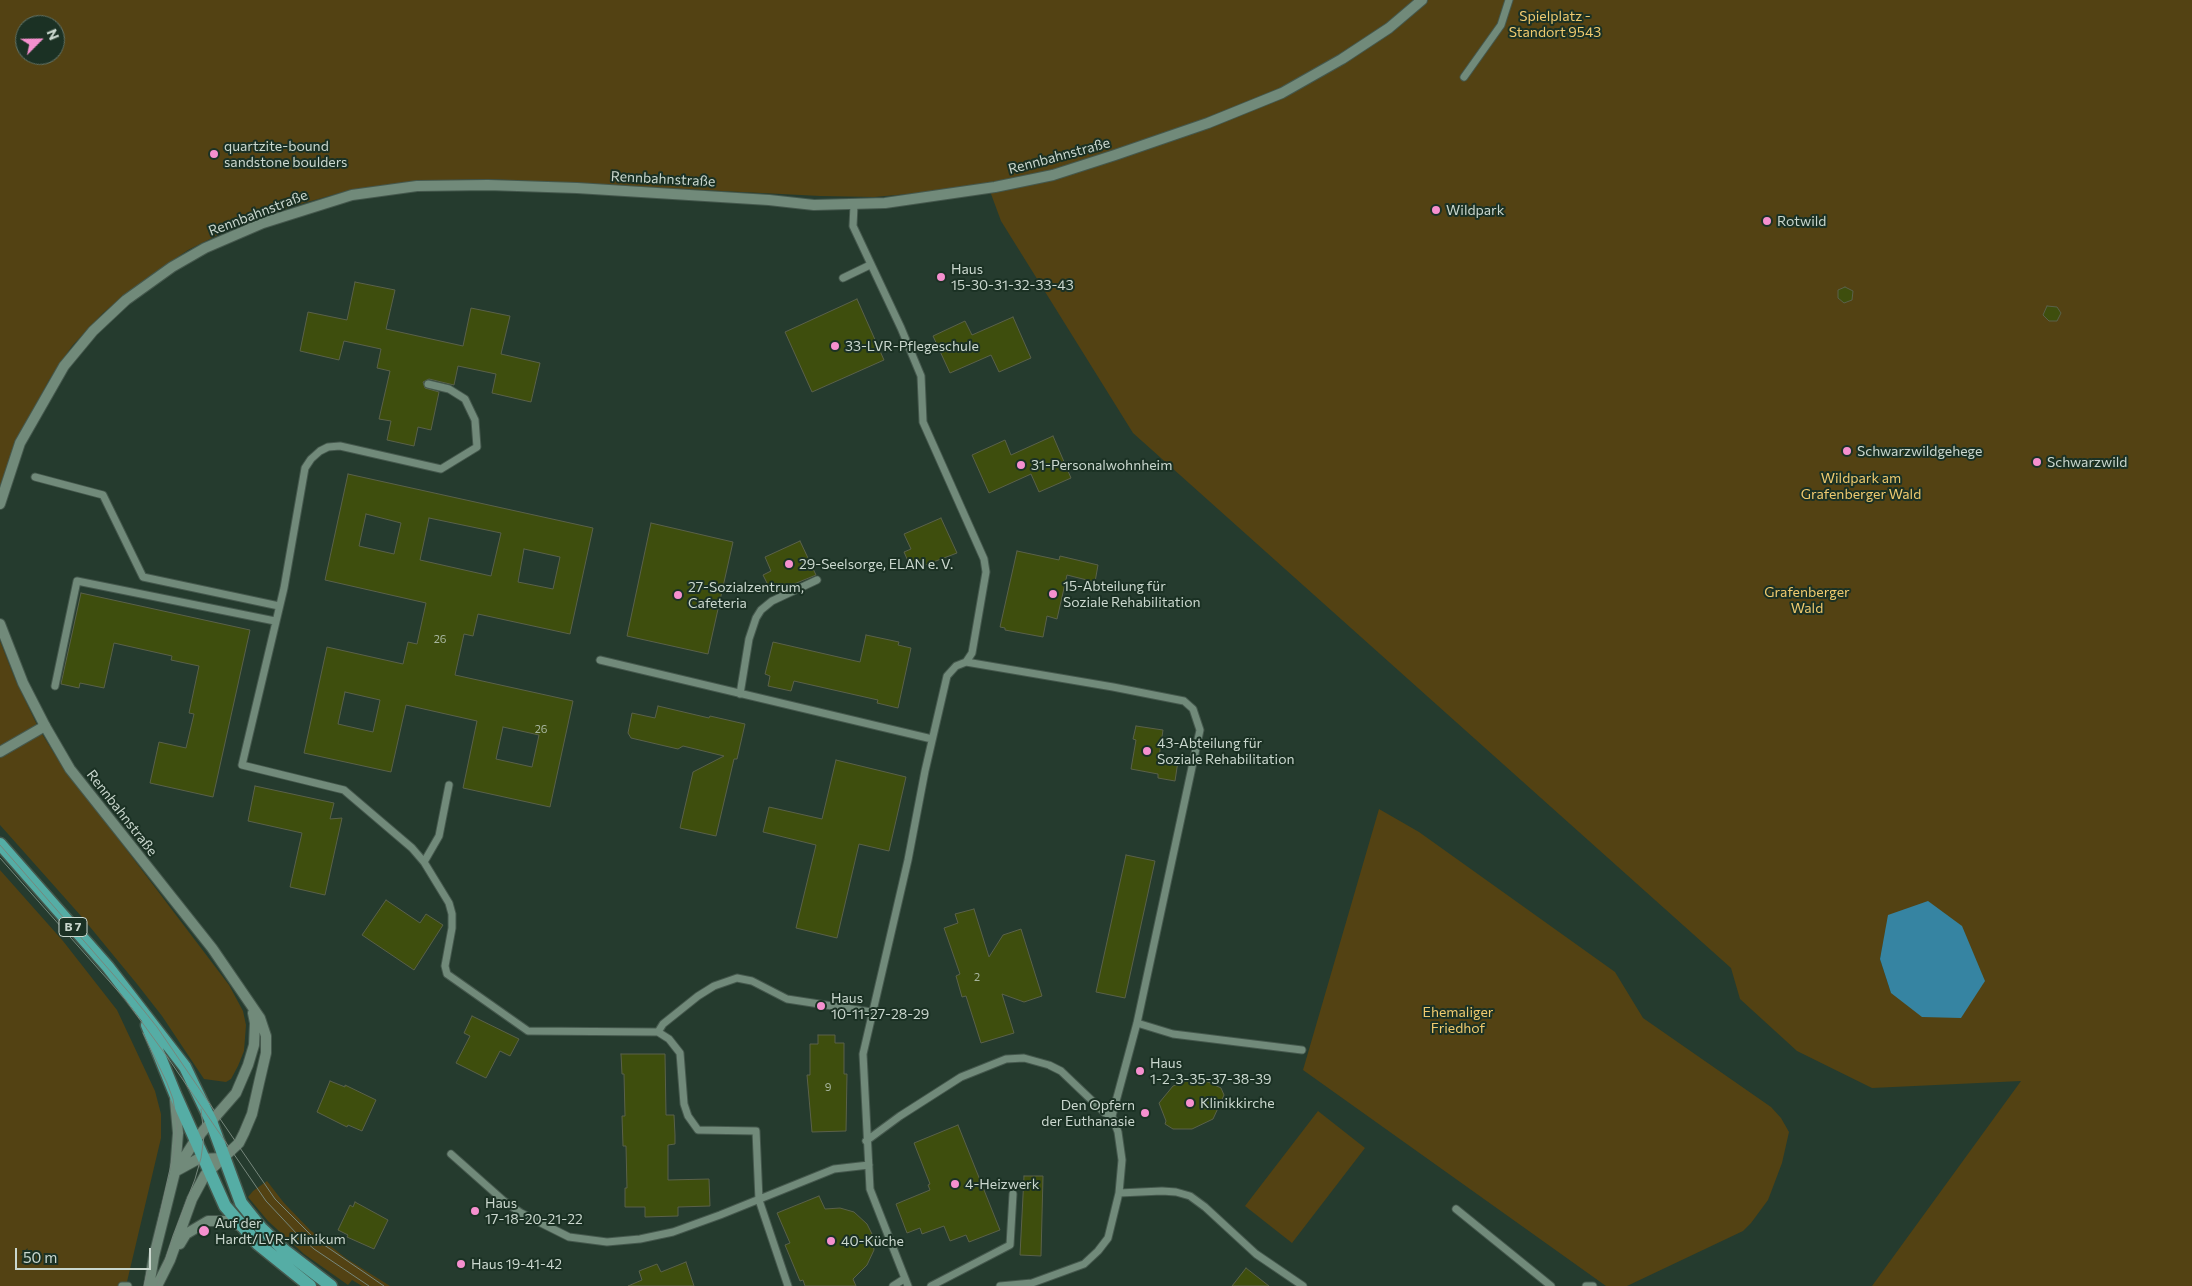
<!DOCTYPE html>
<html>
<head>
<meta charset="utf-8">
<style>
  body { margin:0 }
  #map { position:relative; width:2192px; height:1286px; overflow:hidden; background:#253b2e; font-family:Commissioner,sans-serif }
  canvas { display:block }
  .north { position:absolute; left:15px; top:15px; width:50px; height:50px; box-sizing:border-box; background:#1b3124; border:1px solid #617368; border-radius:50%; rotate:67deg; font-size:14px; font-weight:700; line-height:20px; text-align:center; color:#cad7ce }
  .north::after { content:''; display:block; margin:auto; width:18px; height:22px; background:#f690cf; clip-path:polygon(50% 0,100% 100%,50% 72%,0 100%) }
  .scale { position:absolute; left:15px; top:1248px; width:136px; height:22px; box-sizing:border-box; border:2px solid #cad7ce; border-top:0; padding-left:6px; font-size:15px; line-height:18px; white-space:nowrap; color:#cad7ce; -webkit-text-stroke:4px #1b3124; paint-order:stroke }
</style>
</head>
<body>
<div id="map">
<canvas width="2192" height="1286"></canvas>
<div class="north">N</div>
<div class="scale">50 m</div>
</div>
<script>
const g = document.querySelector('canvas').getContext('2d');
g.lineJoin = 'round';
function paint(path, color) { g.fillStyle = color; g.fill(path, 'evenodd'); }
const poly = rows => new Path2D(rows.map(r => 'M' + r).join(''));
function strokePath(path, color, width, dash) { g.strokeStyle = color; g.lineWidth = width; g.lineCap = dash ? 'butt' : 'round'; g.setLineDash(dash || []); g.stroke(path); }
function label(font, color, halo, rows, align = 'center') {
  g.font = font + ' Commissioner,sans-serif'; g.lineWidth = 4; g.setLineDash([]); g.textBaseline = 'middle'; g.strokeStyle = halo; g.fillStyle = color; for (const [text, x, y, turn = 0] of rows) {
    g.save(); g.translate(x, y); g.rotate((+turn || 0) * Math.PI / 180); g.textAlign = isNaN(turn) ? turn : align; if (halo) g.strokeText(text, 0, 0); g.fillText(text, 0, 0); g.restore();
  }
}
paint(poly([
  [0,0,2192,0,2192,1286,1872,1286,2021,1081,1872,1088,1797,1051,1740,999,1731,968,1133,433,1001,221,987,183,930,192,874,197,820,196,489,179,415,181,350,190,290,207,230,229,188,250,148,277,103,313,72,346,49,380,17,440,0,487],
  [25,25,55,25,55,55,25,55],
  [1889,915,1891,993,1880,959],
  [0,641,15,679,39,729,57,758,229,985,243,1011,246,1025,244,1051,238,1066,231,1079,226,1082,204,1079,162,1016,137,984,81,916,0,825],
  [1379,809,1419,832,1615,972,1643,1018,1771,1107,1781,1118,1789,1132,1782,1163,1768,1200,1751,1223,1743,1231,1627,1286,1606,1286,1303,1070],
  [0,870,63,941,117,1010,155,1091,161,1114,161,1138,126,1286,0,1286],
  [1318,1111,1365,1148,1292,1243,1245,1206],
  [267,1181,284,1203,310,1230,347,1259,390,1286,362,1286,352,1280,348,1285,304,1254,268,1221,248,1197,253,1191]
]), '#534213');
paint(poly([
  [1928,901,1962,926,1985,981,1961,1018,1922,1017,1891,993,1880,959,1888,915]
]), '#3684a2');
const building = poly([
  [355,282,395,290,386,329,463,346,471,308,510,316,501,354,540,363,531,402,492,393,496,374,458,366,454,385,429,379,423,382,425,388,439,392,431,430,418,427,414,446,387,440,391,421,379,419,390,371,377,368,381,349,344,341,339,360,300,351,308,312,347,320,355,282],
  [1845,287,1853,291,1852,300,1844,303,1838,298,1838,290,1845,287],
  [857,299,884,360,812,392,785,332,857,299],
  [2047,306,2057,307,2061,313,2057,321,2049,321,2043,315,2047,306],
  [1013,317,1031,358,999,372,991,355,950,373,933,336,965,321,972,335,1013,317],
  [1053,436,1071,478,1039,492,1031,474,989,493,972,455,1005,440,1011,455,1053,436],
  [348,474,593,528,570,634,478,614,473,636,464,634,455,675,573,701,550,807,463,788,477,721,406,705,391,772,304,753,327,647,403,664,408,642,417,644,426,603,325,580,348,474],
  [366,514,401,523,394,554,359,546,366,514],
  [429,518,501,533,491,576,420,560,429,518],
  [524,549,560,557,553,589,518,582,524,549],
  [345,692,380,700,373,732,338,724,345,692],
  [503,727,539,735,532,767,496,759,503,727],
  [941,518,957,553,912,570,904,552,911,549,904,534,941,518],
  [651,523,733,542,708,654,627,636,651,523],
  [800,541,816,575,772,593,763,575,771,571,765,557,800,541],
  [1017,551,1059,560,1060,556,1098,565,1095,582,1067,575,1057,619,1047,616,1043,637,1005,630,1005,628,1000,627,1017,551],
  [81,593,250,630,213,797,150,783,159,742,186,748,194,714,189,713,199,666,171,660,172,656,114,643,104,688,80,683,79,688,61,684,81,593],
  [866,635,899,642,898,645,911,648,898,708,877,703,878,700,794,681,791,691,768,686,770,676,765,674,773,642,860,662,866,635],
  [658,706,709,718,710,716,745,724,737,759,734,759,716,836,680,828,693,772,724,756,683,746,678,749,631,738,628,733,632,713,655,718,658,706],
  [1136,726,1163,730,1159,757,1178,761,1175,781,1158,778,1158,774,1131,769,1136,740,1133,739,1136,726],
  [836,760,906,777,889,851,859,844,837,938,796,928,816,845,763,832,769,807,822,819,836,760],
  [255,786,334,803,330,819,342,818,325,895,290,887,302,833,248,821,255,786],
  [1126,855,1155,861,1125,998,1096,992,1126,855],
  [386,900,420,923,426,914,443,925,414,970,362,935,386,900],
  [974,909,989,957,1003,935,1021,929,1042,996,1024,1002,1002,994,1014,1033,981,1043,966,996,962,997,956,976,960,974,944,928,958,923,955,914,974,909],
  [472,1016,519,1039,510,1056,500,1051,486,1078,456,1063,470,1036,464,1033,472,1016],
  [818,1035,835,1035,835,1043,844,1043,844,1074,847,1074,846,1131,812,1132,807,1075,810,1075,810,1044,818,1044,818,1035],
  [621,1054,665,1054,666,1115,674,1115,675,1135,675,1144,668,1145,668,1180,709,1179,710,1206,678,1207,678,1216,645,1217,645,1207,625,1207,625,1188,627,1188,626,1146,623,1146,622,1116,625,1116,624,1074,622,1074,621,1054],
  [1197,1077,1221,1088,1224,1095,1213,1119,1192,1129,1173,1129,1165,1124,1166,1121,1159,1103,1173,1086,1197,1077],
  [330,1081,345,1087,345,1085,376,1100,362,1131,348,1125,347,1127,317,1112,330,1081],
  [958,1125,1000,1230,969,1242,966,1235,950,1241,944,1226,922,1234,920,1228,907,1233,896,1204,930,1190,928,1185,930,1184,914,1143,958,1125],
  [1024,1176,1043,1176,1041,1256,1020,1255,1024,1176],
  [819,1196,825,1209,840,1208,854,1212,867,1224,872,1234,874,1250,867,1265,853,1279,856,1286,805,1286,803,1280,800,1281,785,1245,790,1243,777,1213,819,1196],
  [355,1202,388,1220,374,1249,347,1237,348,1235,338,1230,350,1205,353,1207,355,1202],
  [686,1262,694,1286,628,1286,642,1280,639,1271,657,1264,661,1272,686,1262],
  [1246,1268,1269,1286,1232,1286,1246,1268]
]);
paint(building, '#3e4e0d');
strokePath(building, '#5a614a', 1);
const service = poly([
  [1464,77,1501,25,1509,0],
  [854,205,853,226,901,328,921,376,923,422,984,559,986,572,972,653,966,662,956,666,947,676,925,771,908,860,863,1054,870,1189,908,1286],
  [843,278,870,265],
  [428,384,449,389,465,399,475,420,477,447,441,469,340,446,328,447,320,451,311,459,305,468,284,588,242,765,344,790,412,848,424,862,449,903,452,914,452,928,445,966,447,974,528,1031,658,1032,669,1039,680,1053,684,1104,688,1116,698,1130,756,1131,759,1200,788,1286],
  [35,477,103,495,143,577,279,606],
  [600,660,932,739],
  [966,662,1113,687,1184,701,1193,709,1200,730,1137,1023,1112,1116,1118,1132,1122,1160,1119,1193,1108,1238,1098,1251,1084,1264,1032,1283,1000,1286],
  [55,686,77,581,275,621],
  [740,694,749,639,756,618,761,610,772,601,817,580],
  [424,862,439,836,449,785],
  [1137,1023,1173,1034,1302,1050],
  [658,1032,663,1024,698,996,714,986,737,978,752,981,787,999,871,1012],
  [866,1141,900,1116,961,1077,1006,1059,1024,1058,1049,1065,1061,1071,1105,1113,1112,1116],
  [451,1154,504,1201,521,1213,569,1237,607,1242,640,1239,673,1232,720,1215,834,1169,869,1165],
  [1119,1193,1162,1191,1176,1192,1190,1196,1205,1207,1256,1254,1303,1286],
  [1456,1209,1551,1286],
  [122,1286,128,1286],
  [893,1286,904,1279],
  [931,1286,1010,1245,1013,1194],
  [1586,1286,1593,1286]
]);
const minor = poly([
  [0,752,45,726]
]);
const tertiary = poly([
  [0,504,20,443,64,366,93,331,126,300,172,267,205,248,263,223,352,195,417,186,488,185,577,188,769,200,814,205,885,203,995,187,1053,175,1115,155,1208,123,1282,93,1342,59,1389,28,1422,0],
  [0,624,23,683,45,726,70,769,212,948,260,1018,266,1036,266,1053,259,1083,252,1114,244,1133,239,1143,205,1175,192,1199,170,1260,157,1286],
  [177,1169,196,1139,236,1093,248,1065,254,1045,255,1023,253,1013],
  [178,1170,198,1159,224,1158],
  [180,1244,186,1234,208,1221,227,1221,240,1226],
  [149,1286,154,1256,175,1172,178,1133,175,1100]
]);
const primary = poly([
  [0,844,108,967,185,1067,211,1121,241,1203,261,1228,284,1250,331,1286],
  [147,1025,175,1094,225,1206,258,1244,310,1286]
]);
strokePath(service, '#45584d', 9);
strokePath(minor, '#45584d', 12);
strokePath(tertiary, '#45584d', 12);
strokePath(primary, '#45584d', 15);
strokePath(service, '#718a7a', 7);
strokePath(minor, '#718a7a', 10);
strokePath(tertiary, '#718a7a', 10);
strokePath(primary, '#55ada5', 12);
strokePath(poly([
  [0,845,133,997,157,1027,275,1199,314,1238,384,1286],
  [0,858,125,999,168,1058,266,1201,297,1234,314,1249,369,1286],
  [143,1033,167,1083,173,1099,177,1124,174,1151,144,1286],
  [157,1286,173,1236,195,1179,201,1158,204,1136,201,1109]
]), '#76877c', 1);
for (const [x, y, r, color] of [
  [214,154,5,"#f690cf"],
  [1436,210,5,"#f690cf"],
  [1767,221,5,"#f690cf"],
  [941,277,5,"#f690cf"],
  [835,346,5,"#f690cf"],
  [1847,451,5,"#f690cf"],
  [2037,462,5,"#f690cf"],
  [1021,465,5,"#f690cf"],
  [789,564,5,"#f690cf"],
  [1053,594,5,"#f690cf"],
  [678,595,5,"#f690cf"],
  [1147,751,5,"#f690cf"],
  [821,1006,5,"#f690cf"],
  [1140,1071,5,"#f690cf"],
  [1190,1103,5,"#f690cf"],
  [1145,1113,5,"#f690cf"],
  [955,1184,5,"#f690cf"],
  [475,1211,5,"#f690cf"],
  [204,1231,6,"#f690cf"],
  [831,1241,5,"#f690cf"],
  [461,1264,5,"#f690cf"]
]) { const dot = new Path2D(); dot.arc(x, y, r, 0, 2 * Math.PI); g.fillStyle = color; g.fill(dot); strokePath(dot, '#1b3124', 2); }
label('11px', '#a7b59e', null, [
  ["26",440,639],
  ["26",541,729],
  ["2",977,977],
  ["9",828,1087]
]);
for (const [x, y, w] of [
  [73,927,28]
]) { const box = new Path2D(); box.roundRect(x - w / 2, y - 9.5, w, 19, 4); g.fillStyle = '#1b3124'; g.fill(box); strokePath(box, '#cad7ce', 1); }
label('bold 12px', '#cad7ce', null, [
  ["B 7",73,927]
]);
label('14px', '#efca6f', '#1b3124', [
  ["Spielplatz -",1555,16],
  ["Standort 9543",1555,32],
  ["Wildpark am",1861,478],
  ["Grafenberger Wald",1861,494],
  ["Grafenberger",1807,592],
  ["Wald",1807,608],
  ["Ehemaliger",1458,1012],
  ["Friedhof",1458,1028]
]);
label('14px', '#cad7ce', '#1b3124', [
  ["quartzite-bound",224,146],
  ["sandstone boulders",224,162],
  ["Wildpark",1446,210],
  ["Rotwild",1777,221],
  ["Haus",951,269],
  ["15-30-31-32-33-43",951,285],
  ["33-LVR-Pflegeschule",845,346],
  ["Schwarzwildgehege",1857,451],
  ["Schwarzwild",2047,462],
  ["31-Personalwohnheim",1031,465],
  ["29-Seelsorge, ELAN e. V.",799,564],
  ["15-Abteilung für",1063,586],
  ["Soziale Rehabilitation",1063,602],
  ["27-Sozialzentrum,",688,587],
  ["Cafeteria",688,603],
  ["43-Abteilung für",1157,743],
  ["Soziale Rehabilitation",1157,759],
  ["Haus",831,998],
  ["10-11-27-28-29",831,1014],
  ["Haus",1150,1063],
  ["1-2-3-35-37-38-39",1150,1079],
  ["Klinikkirche",1200,1103],
  ["Den Opfern",1135,1105,"right"],
  ["der Euthanasie",1135,1121,"right"],
  ["4-Heizwerk",965,1184],
  ["Haus",485,1203],
  ["17-18-20-21-22",485,1219],
  ["Auf der",215,1223],
  ["Hardt/LVR-Klinikum",215,1239],
  ["40-Küche",841,1241],
  ["Haus 19-41-42",471,1264]
], 'left');
label('14px', '#cad7ce', '#1b3124', [
  ["Rennbahnstraße",1059,156,-15],
  ["Rennbahnstraße",663,179,3],
  ["Rennbahnstraße",258,213,-21],
  ["Rennbahnstraße",122,813,52]
]);
</script>
</body>
</html>
